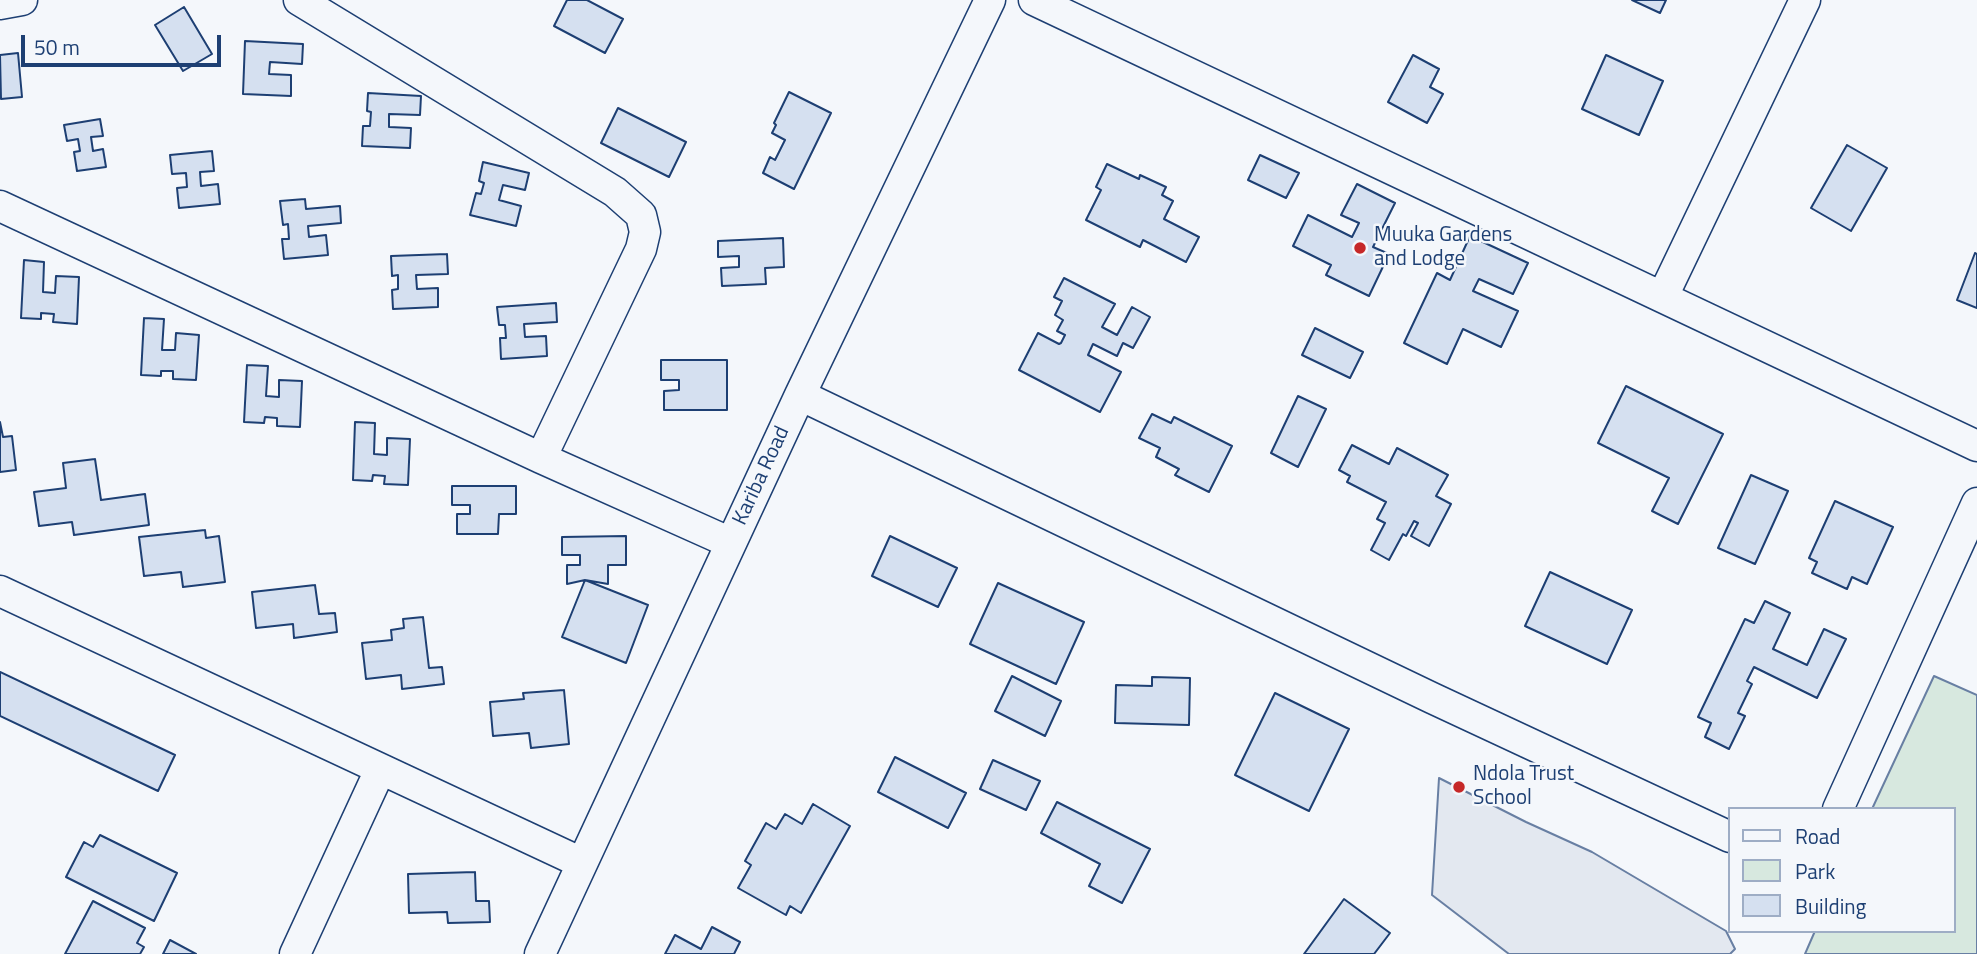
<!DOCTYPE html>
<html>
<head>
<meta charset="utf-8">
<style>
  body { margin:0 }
  #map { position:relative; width:1977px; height:954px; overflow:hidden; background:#f4f7fb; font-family:"Titillium Web",sans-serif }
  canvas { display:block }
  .legend { position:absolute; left:1728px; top:807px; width:228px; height:126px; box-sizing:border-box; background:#f4f7fb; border:2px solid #9eadc5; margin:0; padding:9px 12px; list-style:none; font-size:21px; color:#1d3f73 }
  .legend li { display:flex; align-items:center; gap:14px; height:35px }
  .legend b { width:35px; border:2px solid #9eadc5 }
  .scale { position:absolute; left:21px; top:35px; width:200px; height:32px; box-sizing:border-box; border:4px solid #1d3f73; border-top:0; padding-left:9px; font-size:21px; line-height:24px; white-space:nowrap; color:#1d3f73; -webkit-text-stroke:5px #f4f7fb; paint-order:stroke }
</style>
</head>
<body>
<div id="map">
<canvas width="1977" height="954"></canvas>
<ul class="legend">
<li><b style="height:9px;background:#f4f7fb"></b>Road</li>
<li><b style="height:19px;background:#d7e8df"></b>Park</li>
<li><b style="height:19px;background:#d5e0f0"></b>Building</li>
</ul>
<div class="scale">50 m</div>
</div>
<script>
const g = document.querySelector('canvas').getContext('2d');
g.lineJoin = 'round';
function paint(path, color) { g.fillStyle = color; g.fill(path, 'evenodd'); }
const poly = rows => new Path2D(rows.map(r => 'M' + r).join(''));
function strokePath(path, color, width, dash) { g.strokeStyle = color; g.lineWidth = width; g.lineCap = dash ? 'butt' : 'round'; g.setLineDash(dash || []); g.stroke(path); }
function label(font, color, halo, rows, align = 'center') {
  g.font = font + ' "Titillium Web",sans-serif'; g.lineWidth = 5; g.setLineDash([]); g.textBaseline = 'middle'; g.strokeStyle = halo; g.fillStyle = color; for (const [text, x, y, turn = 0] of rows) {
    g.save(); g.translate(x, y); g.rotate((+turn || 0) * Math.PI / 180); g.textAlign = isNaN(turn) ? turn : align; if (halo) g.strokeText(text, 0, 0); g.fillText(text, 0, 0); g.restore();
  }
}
const green = poly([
  [1934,676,1977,695,1977,954,1805,954,1815,931,1954,931,1954,809,1872,809,1934,676]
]);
paint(green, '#d7e8df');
strokePath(green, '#687fa3', 2);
const parking = poly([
  [1439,778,1526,822,1592,852,1726,931,1735,949,1730,954,1509,954,1432,895,1439,778]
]);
paint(parking, '#e3e8f0');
strokePath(parking, '#687fa3', 2);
const building = poly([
  [567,0,587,0,623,19,605,53,554,26,567,0],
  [1632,0,1666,0,1660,13,1632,0],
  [184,7,212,54,183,71,155,25,184,7],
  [245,41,303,44,302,64,270,62,269,74,291,75,291,96,243,94,245,41],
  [18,53,22,97,1,99,0,55,18,53],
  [1413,55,1439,69,1430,87,1443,94,1427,123,1388,102,1413,55],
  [1606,55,1663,81,1639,135,1582,109,1606,55],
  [789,92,831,113,794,189,763,173,770,157,775,160,785,140,772,133,776,125,774,123,789,92],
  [368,93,421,96,420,115,389,114,389,127,411,128,410,148,362,146,363,126,370,126,371,112,367,111,368,93],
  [618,108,686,142,669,177,601,143,618,108],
  [100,119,103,136,91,137,93,151,103,149,106,167,77,171,74,152,80,151,78,139,67,141,64,125,100,119],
  [1847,145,1887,168,1851,231,1811,208,1847,145],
  [212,151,214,171,200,172,201,186,218,184,220,204,179,208,177,188,187,187,186,173,172,174,170,155,212,151],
  [1260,155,1299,173,1286,198,1248,180,1260,155],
  [483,162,529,173,525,190,503,185,499,200,521,206,516,226,470,215,476,193,481,194,484,183,479,181,483,162],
  [1107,164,1139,179,1140,175,1166,187,1162,195,1173,201,1164,219,1199,237,1186,262,1143,240,1140,247,1086,220,1101,190,1096,187,1107,164],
  [1357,184,1395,203,1373,247,1389,254,1369,296,1326,275,1331,265,1293,246,1308,215,1352,237,1359,223,1341,215,1357,184],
  [305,199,306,209,340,206,341,223,308,226,309,237,326,235,328,255,284,259,282,239,289,239,288,224,283,225,280,201,305,199],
  [1470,236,1528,263,1513,294,1479,279,1473,291,1518,311,1501,347,1463,329,1447,364,1404,343,1437,273,1450,280,1470,236],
  [783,238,784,267,765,268,766,284,722,286,721,268,739,267,739,256,718,257,718,241,783,238],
  [1975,253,1977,254,1977,308,1957,300,1975,253],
  [447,254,448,274,416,275,417,289,438,288,438,307,393,309,392,290,398,289,398,275,392,276,391,256,447,254],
  [24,260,44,262,43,292,55,293,56,276,79,277,77,324,53,322,54,314,41,313,41,319,21,318,24,260],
  [1064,278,1115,304,1102,327,1117,335,1132,307,1150,317,1133,348,1123,343,1117,356,1093,344,1088,355,1121,372,1100,412,1019,370,1038,333,1059,344,1061,343,1065,335,1057,331,1063,320,1055,315,1062,301,1054,297,1064,278],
  [556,303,557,322,524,324,525,337,546,336,547,356,501,359,500,338,506,338,505,325,499,325,497,307,556,303],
  [144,318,164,319,162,350,175,350,176,333,199,335,196,380,173,379,173,371,161,371,161,376,141,375,144,318],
  [1315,328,1363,352,1350,378,1302,355,1315,328],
  [661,360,727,360,727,410,664,410,664,391,679,390,679,380,661,380,661,360],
  [247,365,268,366,266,396,279,397,279,380,302,381,300,427,277,426,277,418,265,417,264,423,244,422,247,365],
  [1626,386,1723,434,1678,524,1652,511,1669,478,1598,443,1626,386],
  [1298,396,1326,409,1298,467,1271,453,1298,396],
  [1152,414,1171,423,1174,417,1232,446,1209,492,1175,475,1179,469,1156,457,1160,448,1139,438,1152,414],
  [0,422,3,437,12,436,16,470,0,472,0,422],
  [355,422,375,423,374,454,387,455,387,438,410,439,408,485,384,484,385,476,373,475,372,481,353,480,355,422],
  [1352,445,1389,464,1397,448,1448,475,1436,496,1451,504,1429,546,1411,536,1418,523,1414,521,1406,536,1403,534,1389,560,1371,550,1385,523,1377,519,1386,502,1347,482,1350,476,1339,470,1352,445],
  [95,459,101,500,145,494,149,525,74,535,72,522,39,526,34,492,66,488,63,463,95,459],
  [1751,475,1788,491,1755,564,1718,548,1751,475],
  [452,486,516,486,516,514,499,514,498,534,457,534,457,514,470,514,470,505,452,505,452,486],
  [1835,501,1893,527,1867,584,1852,577,1847,589,1812,573,1817,562,1809,558,1835,501],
  [205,530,206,538,219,536,225,582,183,587,181,572,144,576,139,537,205,530],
  [626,536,626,565,608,565,608,584,585,580,567,584,567,565,580,565,580,555,562,555,562,537,626,536],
  [890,536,957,568,938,607,872,576,890,536],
  [1550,572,1632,610,1607,664,1525,626,1550,572],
  [585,580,648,605,626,663,562,637,585,580],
  [998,583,1084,622,1056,684,970,644,998,583],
  [315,585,319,614,335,613,337,632,294,638,293,624,256,628,252,592,315,585],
  [1765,601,1790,613,1773,649,1807,665,1824,629,1846,639,1817,698,1754,667,1747,681,1752,684,1738,713,1745,716,1729,749,1705,737,1711,723,1698,717,1745,619,1754,623,1765,601],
  [423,617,429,668,442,667,444,684,402,689,401,675,366,679,362,643,392,640,391,630,404,628,403,619,423,617],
  [0,672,175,755,158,791,0,716,0,672],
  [1012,676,1061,701,1045,736,995,711,1012,676],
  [1152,677,1190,678,1189,725,1115,723,1116,685,1152,686,1152,677],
  [564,690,569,744,531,748,529,733,493,736,490,702,524,699,523,693,564,690],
  [1275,693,1349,729,1309,811,1235,775,1275,693],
  [895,757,966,793,948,828,878,792,895,757],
  [993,760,1040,781,1026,810,980,789,993,760],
  [1057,802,1150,849,1122,903,1089,886,1100,864,1041,833,1057,802],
  [813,804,850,826,801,913,790,906,786,915,738,888,751,865,745,861,766,823,776,829,785,814,802,824,813,804],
  [100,835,177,873,154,921,66,877,84,842,93,847,100,835],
  [475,872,476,901,489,901,490,922,448,923,447,912,409,913,408,874,475,872],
  [1344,899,1390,933,1374,954,1304,954,1344,899],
  [93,901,145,928,137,943,144,947,140,954,65,954,93,901],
  [712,927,740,942,734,954,665,954,675,935,701,949,712,927],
  [170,940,196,954,163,954,170,940]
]);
paint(building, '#d5e0f0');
strokePath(building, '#1d3f73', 2);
const minor = poly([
  [299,0,615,192,641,215,645,232,641,249,541,458],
  [1034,0,1977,446],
  [0,4,22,0],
  [0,206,541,458,731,543],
  [1663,296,1805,0],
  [800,395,1432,698,1730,837],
  [0,591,582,863],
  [1838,809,1977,503],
  [295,954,380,770],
  [540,954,800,395,990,0]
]);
strokePath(minor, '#1d3f73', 33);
strokePath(minor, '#f4f7fb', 30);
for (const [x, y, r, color] of [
  [1360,248,7,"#c62828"],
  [1459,787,7,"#c62828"]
]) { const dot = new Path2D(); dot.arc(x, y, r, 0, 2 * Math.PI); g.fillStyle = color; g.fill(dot); strokePath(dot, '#f4f7fb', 2.5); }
label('21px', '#1d3f73', '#f4f7fb', [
  ["Muuka Gardens",1374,236],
  ["and Lodge",1374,260],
  ["Ndola Trust",1473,775],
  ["School",1473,799]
], 'left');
label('21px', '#1d3f73', '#f4f7fb', [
  ["Kariba Road",762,476,-65]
]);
</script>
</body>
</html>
